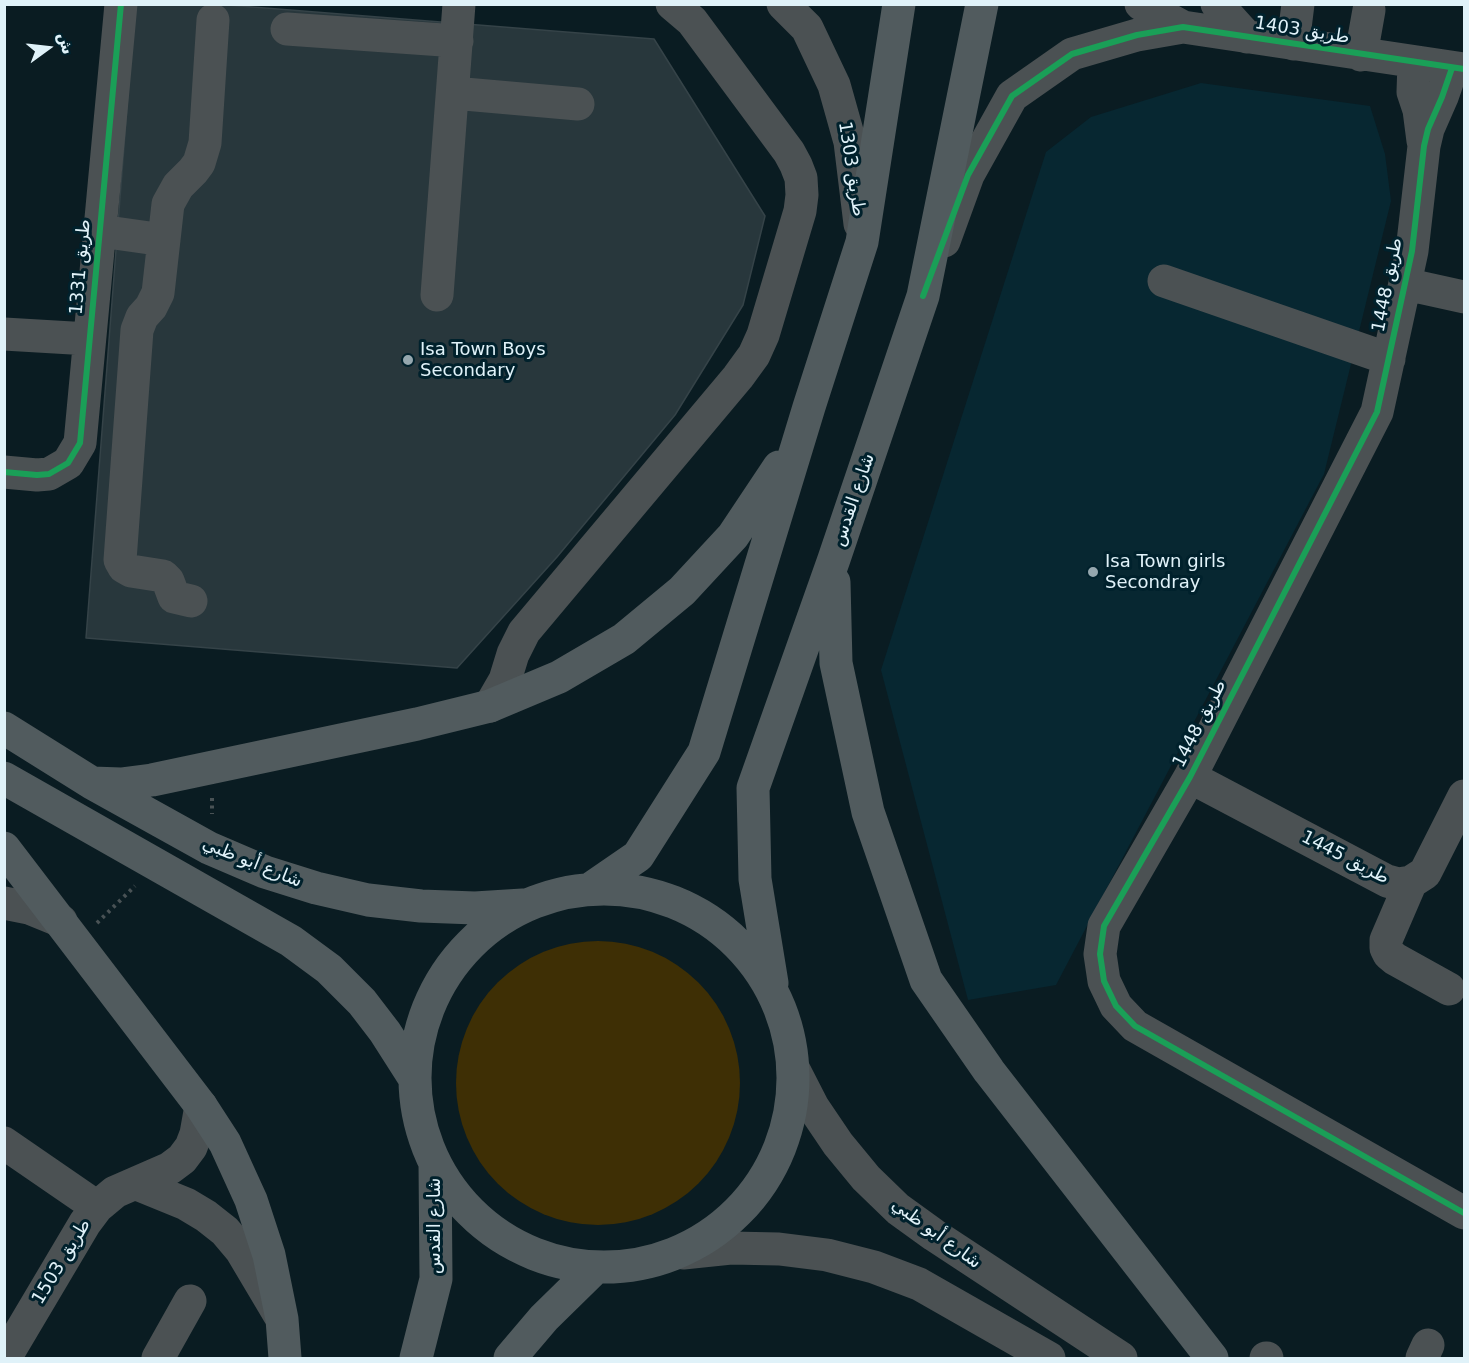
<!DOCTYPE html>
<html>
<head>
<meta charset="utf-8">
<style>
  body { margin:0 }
  #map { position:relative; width:1469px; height:1363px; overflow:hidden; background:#0a1c22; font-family:"DejaVu Sans","Noto Sans Arabic",sans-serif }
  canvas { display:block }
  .frame { position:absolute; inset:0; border:6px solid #e0f2f9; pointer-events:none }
  .north { position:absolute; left:18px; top:18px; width:60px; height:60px; -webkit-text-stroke:4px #00212c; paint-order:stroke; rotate:75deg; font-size:16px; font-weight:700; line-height:24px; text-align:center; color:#e0f2f9 }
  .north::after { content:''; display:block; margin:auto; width:21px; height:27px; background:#e0f2f9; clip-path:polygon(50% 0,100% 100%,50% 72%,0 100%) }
</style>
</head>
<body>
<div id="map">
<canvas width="1469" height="1363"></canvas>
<div class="frame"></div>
<div class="north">ش</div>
</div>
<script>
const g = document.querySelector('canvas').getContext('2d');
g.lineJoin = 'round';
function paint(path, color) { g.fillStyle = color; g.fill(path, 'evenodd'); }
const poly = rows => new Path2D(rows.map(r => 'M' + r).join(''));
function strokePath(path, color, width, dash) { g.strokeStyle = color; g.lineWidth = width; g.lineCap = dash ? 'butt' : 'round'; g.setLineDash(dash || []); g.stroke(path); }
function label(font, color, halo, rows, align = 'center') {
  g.font = font + ' "DejaVu Sans","Noto Sans Arabic",sans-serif'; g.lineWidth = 6; g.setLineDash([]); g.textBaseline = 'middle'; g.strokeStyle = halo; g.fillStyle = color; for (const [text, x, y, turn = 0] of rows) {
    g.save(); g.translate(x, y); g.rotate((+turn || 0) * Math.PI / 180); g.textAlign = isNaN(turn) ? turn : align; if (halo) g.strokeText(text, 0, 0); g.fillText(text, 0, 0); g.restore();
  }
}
paint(poly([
  [1201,83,1370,106,1385,154,1391,201,1324,474,1056,985,968,1000,881,670,1046,152,1091,117]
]), '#072731');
paint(poly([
  '456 1083a142 142 0 1 1 284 0a142 142 0 1 1-284 0Z'
]), '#3e2f05');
const building = poly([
  [135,4,215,4,654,39,765,216,743,305,675,415,557,557,457,668,86,638,135,4]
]);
paint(building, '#28373c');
strokePath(building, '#354348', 1.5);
strokePath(poly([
  [212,798,212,814],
  [97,923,135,886]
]), '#495255', 4, [3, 4.5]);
strokePath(poly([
  [783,4,807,28,834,85,850,142,860,224],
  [1141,4,1183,27],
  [1217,4,1247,37],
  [287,29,457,41],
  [1293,44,1298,4],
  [1361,55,1369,10],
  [1414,62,1413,92,1419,110,1423,141],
  [1452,68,1442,97,1428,129,1424,146,1412,251,1377,412,1190,777,1104,926,1100,954,1104,981,1116,1006,1135,1026,1464,1213],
  [453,93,578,104],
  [100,231,164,240],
  [944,241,968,175,1012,96,1072,54,1137,35,1183,27,1464,69],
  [1164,281,1389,359],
  [1405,284,1464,297],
  [437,295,459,4],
  [4,334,89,339],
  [4,472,37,475,49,474,68,463,80,443,121,4],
  [191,601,174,597,168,581,163,576,131,571,124,567,120,560,137,330,142,317,151,307,158,293,168,204,178,186,193,171,199,163,205,143,213,20],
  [490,706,505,680,513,654,524,632,738,377,754,355,763,335,800,211,802,195,801,178,796,165,789,152,692,21,672,4],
  [1190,777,1387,881,1398,884,1411,882,1425,873,1464,796],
  [1411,882,1386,940,1386,948,1389,954,1395,959,1449,989],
  [4,903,29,908,61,921],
  [793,1068,813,1107,838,1144,866,1178,898,1209,934,1235,1121,1358],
  [4,1143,97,1207],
  [137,1184,186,1204,206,1216,225,1231,241,1250,279,1314],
  [683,1253,731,1248,779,1249,827,1255,874,1267,919,1284,1049,1358],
  [5,1358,85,1223,97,1207,115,1192,170,1168,182,1159,191,1147,196,1134,201,1106],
  [158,1358,190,1301],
  [1266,1358,1267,1358],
  [1422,1358,1428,1345]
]), '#4b5153', 33);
strokePath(poly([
  [834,582,836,663,868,812,926,980,989,1071,1212,1358],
  [4,728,92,783,209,848,265,872,316,888,368,900,421,906,475,908,523,905],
  [4,778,291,941,329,969,362,1002,385,1032,415,1079],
  [92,783,121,784,152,780,417,724,490,706,559,677,624,639,682,591,733,536,779,467],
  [4,848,201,1106,225,1143,251,1200,269,1255,282,1319,285,1358],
  [590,889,638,856,704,752,809,407,862,242,899,4],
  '415 1078a189 189 0 1 1 378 0a189 189 0 1 1-378 0Z',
  [772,983,755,879,753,788,834,559,923,296,982,4],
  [416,1358,436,1279,435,1163],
  [510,1358,544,1318,595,1268]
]), '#515b5e', 33);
strokePath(poly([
  [1452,68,1442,97,1428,129,1424,146,1412,251,1377,412,1190,777,1104,926,1100,954,1104,981,1116,1006,1135,1026,1464,1213],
  [923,296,968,175,1012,96,1072,54,1137,35,1183,27,1464,69],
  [4,472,37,475,49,474,68,463,80,443,121,4]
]), '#1a9f57', 6);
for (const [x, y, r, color] of [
  [408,360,6,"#95a7ae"],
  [1093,572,6,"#95a7ae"]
]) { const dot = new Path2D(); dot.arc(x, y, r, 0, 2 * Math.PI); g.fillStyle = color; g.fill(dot); strokePath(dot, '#00212c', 2); }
label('18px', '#e0f2f9', '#00212c', [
  ["طريق 1403",1302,31,9],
  ["طريق 1303",851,169,81],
  ["طريق 1331",81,267,-85],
  ["طريق 1448",1388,285,-79],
  ["شارع القدس",854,500,-71],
  ["طريق 1448",1200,724,-63],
  ["طريق 1445",1345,858,27],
  ["شارع أبو ظبي",252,863,22],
  ["شارع القدس",435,1226,-90],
  ["شارع أبو ظبي",936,1234,36],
  ["طريق 1503",62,1262,-59]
]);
label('18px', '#e0f2f9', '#00212c', [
  ["Isa Town Boys",420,350],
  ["Secondary",420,371],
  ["Isa Town girls",1105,562],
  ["Secondray",1105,583]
], 'left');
</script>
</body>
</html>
